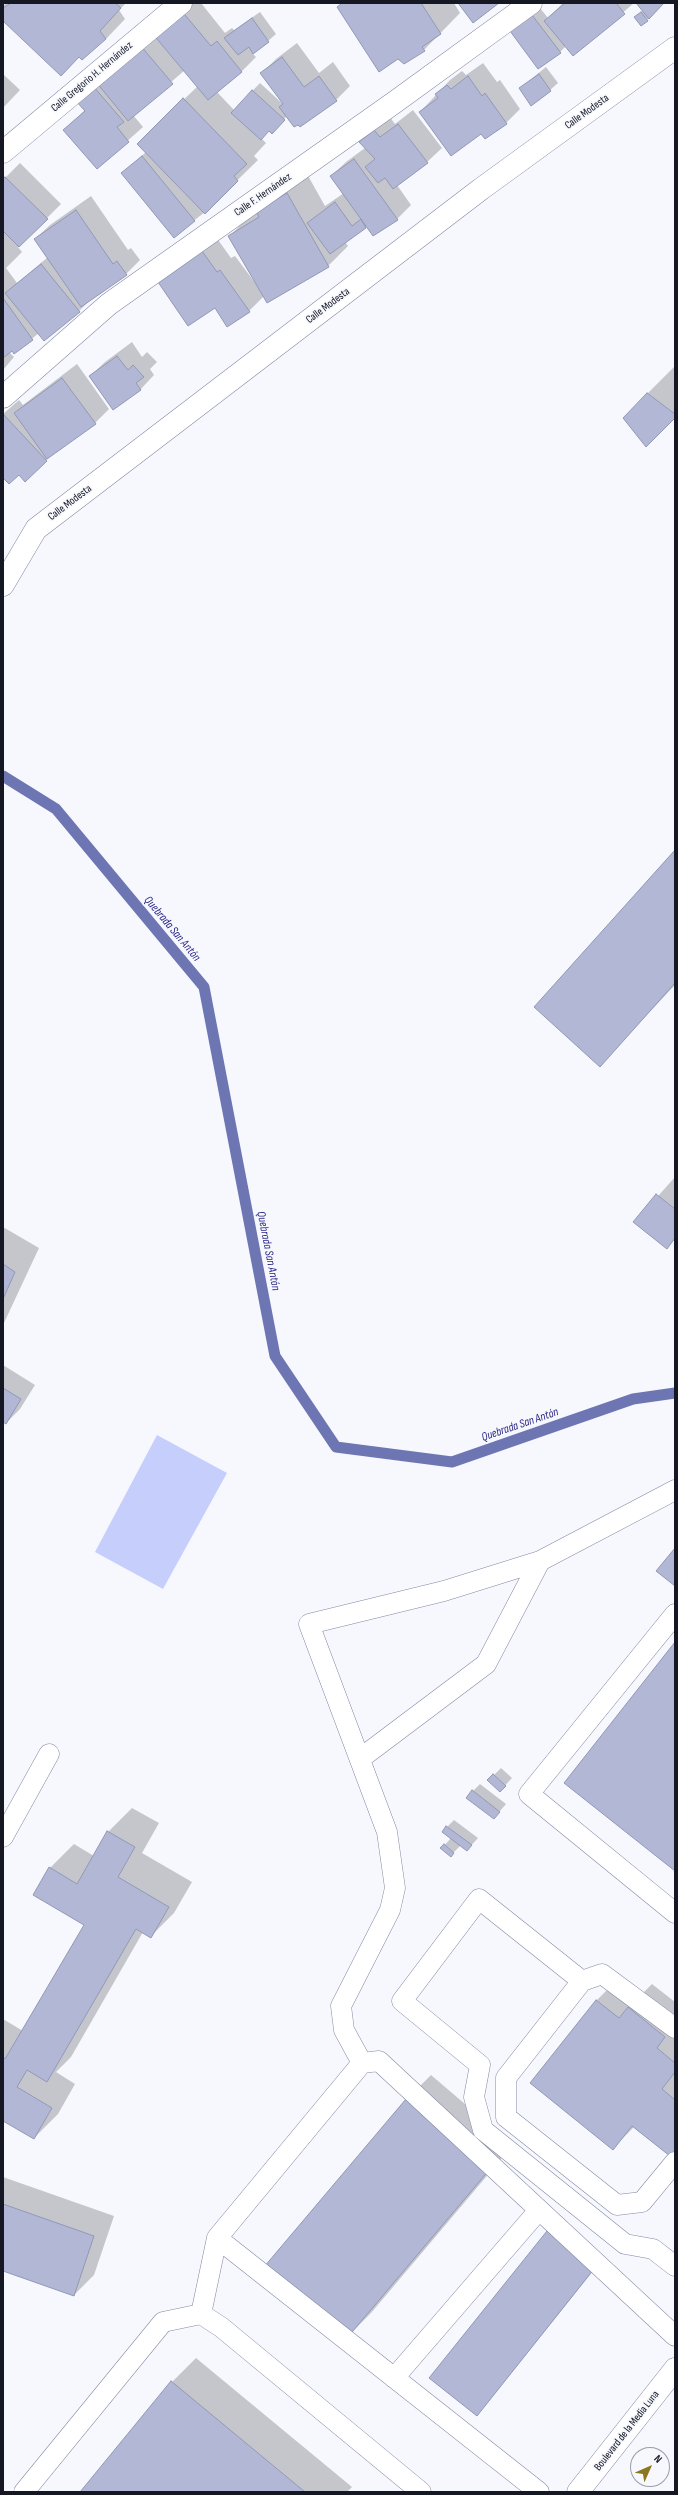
<!DOCTYPE html>
<html>
<head>
<meta charset="utf-8">
<style>
  body { margin:0 }
  #map { position:relative; width:678px; height:2495px; overflow:hidden; background:#f6f8fe; font-family:"Sofia Sans Condensed",sans-serif }
  canvas { display:block }
  .frame { position:absolute; inset:0; border:4px solid #151722; pointer-events:none }
  .north { position:absolute; left:630px; top:2447px; width:40px; height:40px; box-sizing:border-box; background:#f6f8fe; border:1px solid #9c9ea6; border-radius:50%; rotate:45deg; font-size:11px; font-weight:700; line-height:16px; text-align:center; color:#151722 }
  .north::after { content:''; display:block; margin:auto; width:14px; height:18px; background:#8d771c; clip-path:polygon(50% 0,100% 100%,50% 72%,0 100%) }
</style>
</head>
<body>
<div id="map">
<canvas width="678" height="2495"></canvas>
<div class="frame"></div>
<div class="north">N</div>
</div>
<script>
const g = document.querySelector('canvas').getContext('2d');
g.lineJoin = 'round';
function paint(path, color) { g.fillStyle = color; g.fill(path, 'evenodd'); }
const poly = rows => new Path2D(rows.map(r => 'M' + r).join(''));
function strokePath(path, color, width, dash) { g.strokeStyle = color; g.lineWidth = width; g.lineCap = dash ? 'butt' : 'round'; g.setLineDash(dash || []); g.stroke(path); }
function label(font, color, halo, rows, align = 'center') {
  g.font = font + ' "Sofia Sans Condensed",sans-serif'; g.lineWidth = 3.5; g.setLineDash([]); g.textBaseline = 'middle'; g.strokeStyle = halo; g.fillStyle = color; for (const [text, x, y, turn = 0] of rows) {
    g.save(); g.translate(x, y); g.rotate((+turn || 0) * Math.PI / 180); g.textAlign = isNaN(turn) ? turn : align; if (halo) g.strokeText(text, 0, 0); g.fillText(text, 0, 0); g.restore();
  }
}
paint(poly([
  [157,1435,227,1473,163,1589,95,1552]
]), '#c6cefc');
paint(poly([
  [6,3,126,3,119,10,125,19,106,39,80,56,61,75,3,19,3,6],
  [187,3,201,3,225,33,232,28,234,30,260,12,276,34,253,54,256,57,242,71,217,92,234,110,260,83,284,105,262,73,276,59,297,43,319,73,333,62,350,86,336,100,287,116,279,125,269,130,261,138,266,143,254,156,258,160,205,212,174,236,123,173,146,152,158,124,198,86,185,70,133,115,143,127,97,168,64,130,85,110,77,101],
  [342,3,454,3,460,13,424,50,338,7],
  [563,3,634,3,573,55,566,46,560,52,511,31,540,8,548,18],
  [637,3,664,3,647,20,636,17,643,10],
  [483,63,497,82,500,80,520,109,506,123,481,133,420,112,450,80,462,71,466,75],
  [546,67,558,83,550,90,520,88],
  [3,74,20,90,3,108],
  [413,110,442,148,427,162,397,185,411,205,397,219,367,226,345,242,348,246,328,266,264,296,249,311,215,306,159,282,216,237,231,258,235,256,262,292,230,236,249,216,307,174,325,206,344,193,331,176,346,162,365,148,360,142,389,116,395,124],
  [20,163,61,204,18,247,22,252,6,268,17,283,48,257,35,239,50,225,91,196,128,250,131,248,140,260,126,274,93,297,79,311,39,333,14,353,12,350,9,352,14,357,3,370,3,180],
  [132,342,142,357,147,352,157,362,150,369,154,375,140,390,90,376,105,362],
  [77,364,109,409,95,423,55,452,25,480,19,473,3,477,3,414,19,400,23,405],
  [675,366,675,416,647,394],
  [675,851,675,985,600,1065],
  [675,1177,675,1239,667,1248,635,1222],
  [3,1227,39,1248,3,1325],
  [3,1365,35,1385,20,1409,6,1423,3,1421],
  [501,1768,512,1778,500,1791,489,1780],
  [480,1784,506,1804,494,1818,473,1791],
  [132,1808,159,1823,142,1853,192,1882,174,1913,150,1937,143,1932,71,2057,56,2072,75,2084,58,2114,34,2138,3,2120,3,2019,23,2031,85,1925,50,1868,74,1844,94,1856,108,1832],
  [454,1820,478,1838,467,1850,461,1845,451,1855,442,1848,451,1838,447,1827],
  [621,1976,642,1994,652,1984,675,2002,675,2159,634,2127,613,2148,531,2083,597,2000],
  [431,2075,513,2145,371,2313,347,2337,407,2099],
  [3,2177,114,2216,94,2275,74,2295,3,2270],
  [555,2224,601,2261,484,2407,547,2231],
  [196,2358,352,2487,347,2492,81,2492,172,2382]
]), '#0003');
strokePath(poly([
  [3,776,56,809,204,987,275,1356,336,1447,452,1462,633,1399,675,1393]
]), '#6d76b2', 11);
const building = poly([
  [11,3,115,3,121,8,100,31,106,39,82,60,79,57,61,76,3,21,3,8,11,3],
  [342,3,421,3,441,34,422,47,425,51,404,64,398,59,379,72,337,7,342,3],
  [458,3,499,3,473,23,458,3],
  [565,3,616,3,625,14,573,56,544,21,565,3],
  [636,3,664,3,649,19,636,3],
  [180,9,211,46,217,41,242,72,208,100,152,33,180,9],
  [641,12,648,21,641,26,634,17,641,12],
  [532,15,561,53,538,69,510,31,532,15],
  [252,18,269,42,253,54,249,47,238,55,224,38,252,18],
  [140,45,173,84,128,121,96,82,140,45],
  [282,57,304,87,319,76,337,101,300,127,298,125,294,127,279,107,283,104,260,73,282,57],
  [539,74,551,91,531,106,519,88,539,74],
  [468,76,482,96,485,93,507,124,485,139,481,134,451,156,419,112,438,98,435,94,447,85,451,89,468,76],
  [93,86,124,122,117,127,129,142,97,169,63,130,85,111,76,101,93,86],
  [252,90,285,120,272,134,269,131,261,140,231,113,252,90],
  [183,98,247,164,234,176,238,181,205,214,137,144,183,98],
  [398,124,428,163,393,189,385,178,378,183,365,167,375,159,359,142,374,130,380,137,398,124],
  [142,156,195,221,174,238,121,173,142,156],
  [354,159,398,220,373,236,330,176,354,159],
  [5,177,48,219,19,247,3,231,3,179,5,177],
  [287,193,329,267,267,303,228,236,259,217,256,211,287,193],
  [335,202,352,226,361,219,366,228,330,254,307,223,335,202],
  [76,210,113,264,117,261,127,275,81,307,34,239,76,210],
  [202,251,217,272,220,270,250,312,227,327,215,308,188,326,158,282,202,251],
  [41,264,80,312,44,341,5,293,41,264],
  [3,298,33,340,14,354,12,351,3,358,3,298],
  [117,356,128,370,133,365,144,377,136,383,141,390,113,410,89,376,117,356],
  [62,378,96,424,47,459,14,413,62,378],
  [647,393,675,414,675,418,646,447,623,418,647,393],
  [3,414,47,461,25,482,19,475,9,484,3,478,3,414],
  [675,850,675,983,600,1067,534,1007,675,850],
  [656,1194,675,1209,675,1238,667,1249,633,1222,656,1194],
  [3,1264,15,1272,3,1299,3,1264],
  [3,1388,21,1399,6,1424,3,1422,3,1388],
  [675,1548,675,1586,656,1571,675,1548],
  [675,1642,675,1871,564,1783,675,1642],
  [493,1774,506,1786,500,1792,487,1780,493,1774],
  [472,1790,500,1812,494,1819,466,1798,472,1790],
  [446,1826,472,1845,467,1851,442,1832,446,1826],
  [107,1831,135,1847,118,1877,169,1907,151,1938,136,1929,47,2082,27,2070,17,2087,52,2108,34,2139,3,2121,3,2057,5,2059,84,1925,33,1895,49,1867,77,1884,107,1831],
  [444,1844,454,1853,451,1857,440,1848,444,1844],
  [596,2000,619,2018,628,2007,665,2037,657,2048,675,2063,675,2072,662,2089,675,2100,675,2160,632,2126,613,2150,530,2083,596,2000],
  [406,2099,490,2169,347,2338,264,2267,406,2099],
  [3,2204,94,2236,74,2296,3,2271,3,2204],
  [547,2231,594,2269,477,2416,429,2378,547,2231],
  [171,2381,305,2492,80,2492,171,2381]
]);
paint(building, '#b2b7d6');
strokePath(building, '#9297b5', 1);
const lane = poly([
  [675,1614,529,1794,675,1913],
  [361,1758,486,1664,540,1561],
  [3,1837,49,1754],
  [582,1981,506,2078,506,2117,617,2205,642,2202,675,2162],
  [675,2028,602,1974,582,1981,479,1899,402,2001,480,2065,474,2097,483,2130,625,2244,653,2249,675,2266],
  [362,2063,344,2030,341,2006,390,1910,395,1888,387,1832,309,1624,444,1591,540,1561,675,1490],
  [217,2238,539,2492],
  [201,2314,217,2238,362,2063,379,2061,675,2336],
  [394,2378,539,2210],
  [24,2492,163,2322,201,2314,221,2327,421,2492]
]);
const street = poly([
  [3,152,181,3],
  [3,397,109,304,395,102,531,3],
  [3,585,36,529,481,189,675,48]
]);
const secondary = poly([
  [578,2492,675,2369]
]);
strokePath(lane, '#8388a5', 21);
strokePath(street, '#8388a5', 23);
strokePath(secondary, '#8388a5', 23);
strokePath(lane, '#fff', 20);
strokePath(street, '#fff', 22);
strokePath(secondary, '#fff', 22);
label('11px', '#151722', '#f6f8fe', [
  ["Calle Gregorio H. Hernández",92,77,-40],
  ["Calle Modesta",587,112,-36],
  ["Calle F. Hernández",263,195,-35],
  ["Calle Modesta",328,306,-37],
  ["Calle Modesta",70,503,-37],
  ["Boulevard de la Media Luna",627,2431,-52]
]);
label('italic 12px', '#2b2684', '#f6f8fe', [
  ["Quebrada San Antón",172,929,50],
  ["Quebrada San Antón",268,1251,79],
  ["Quebrada San Antón",520,1425,-19]
]);
</script>
</body>
</html>
